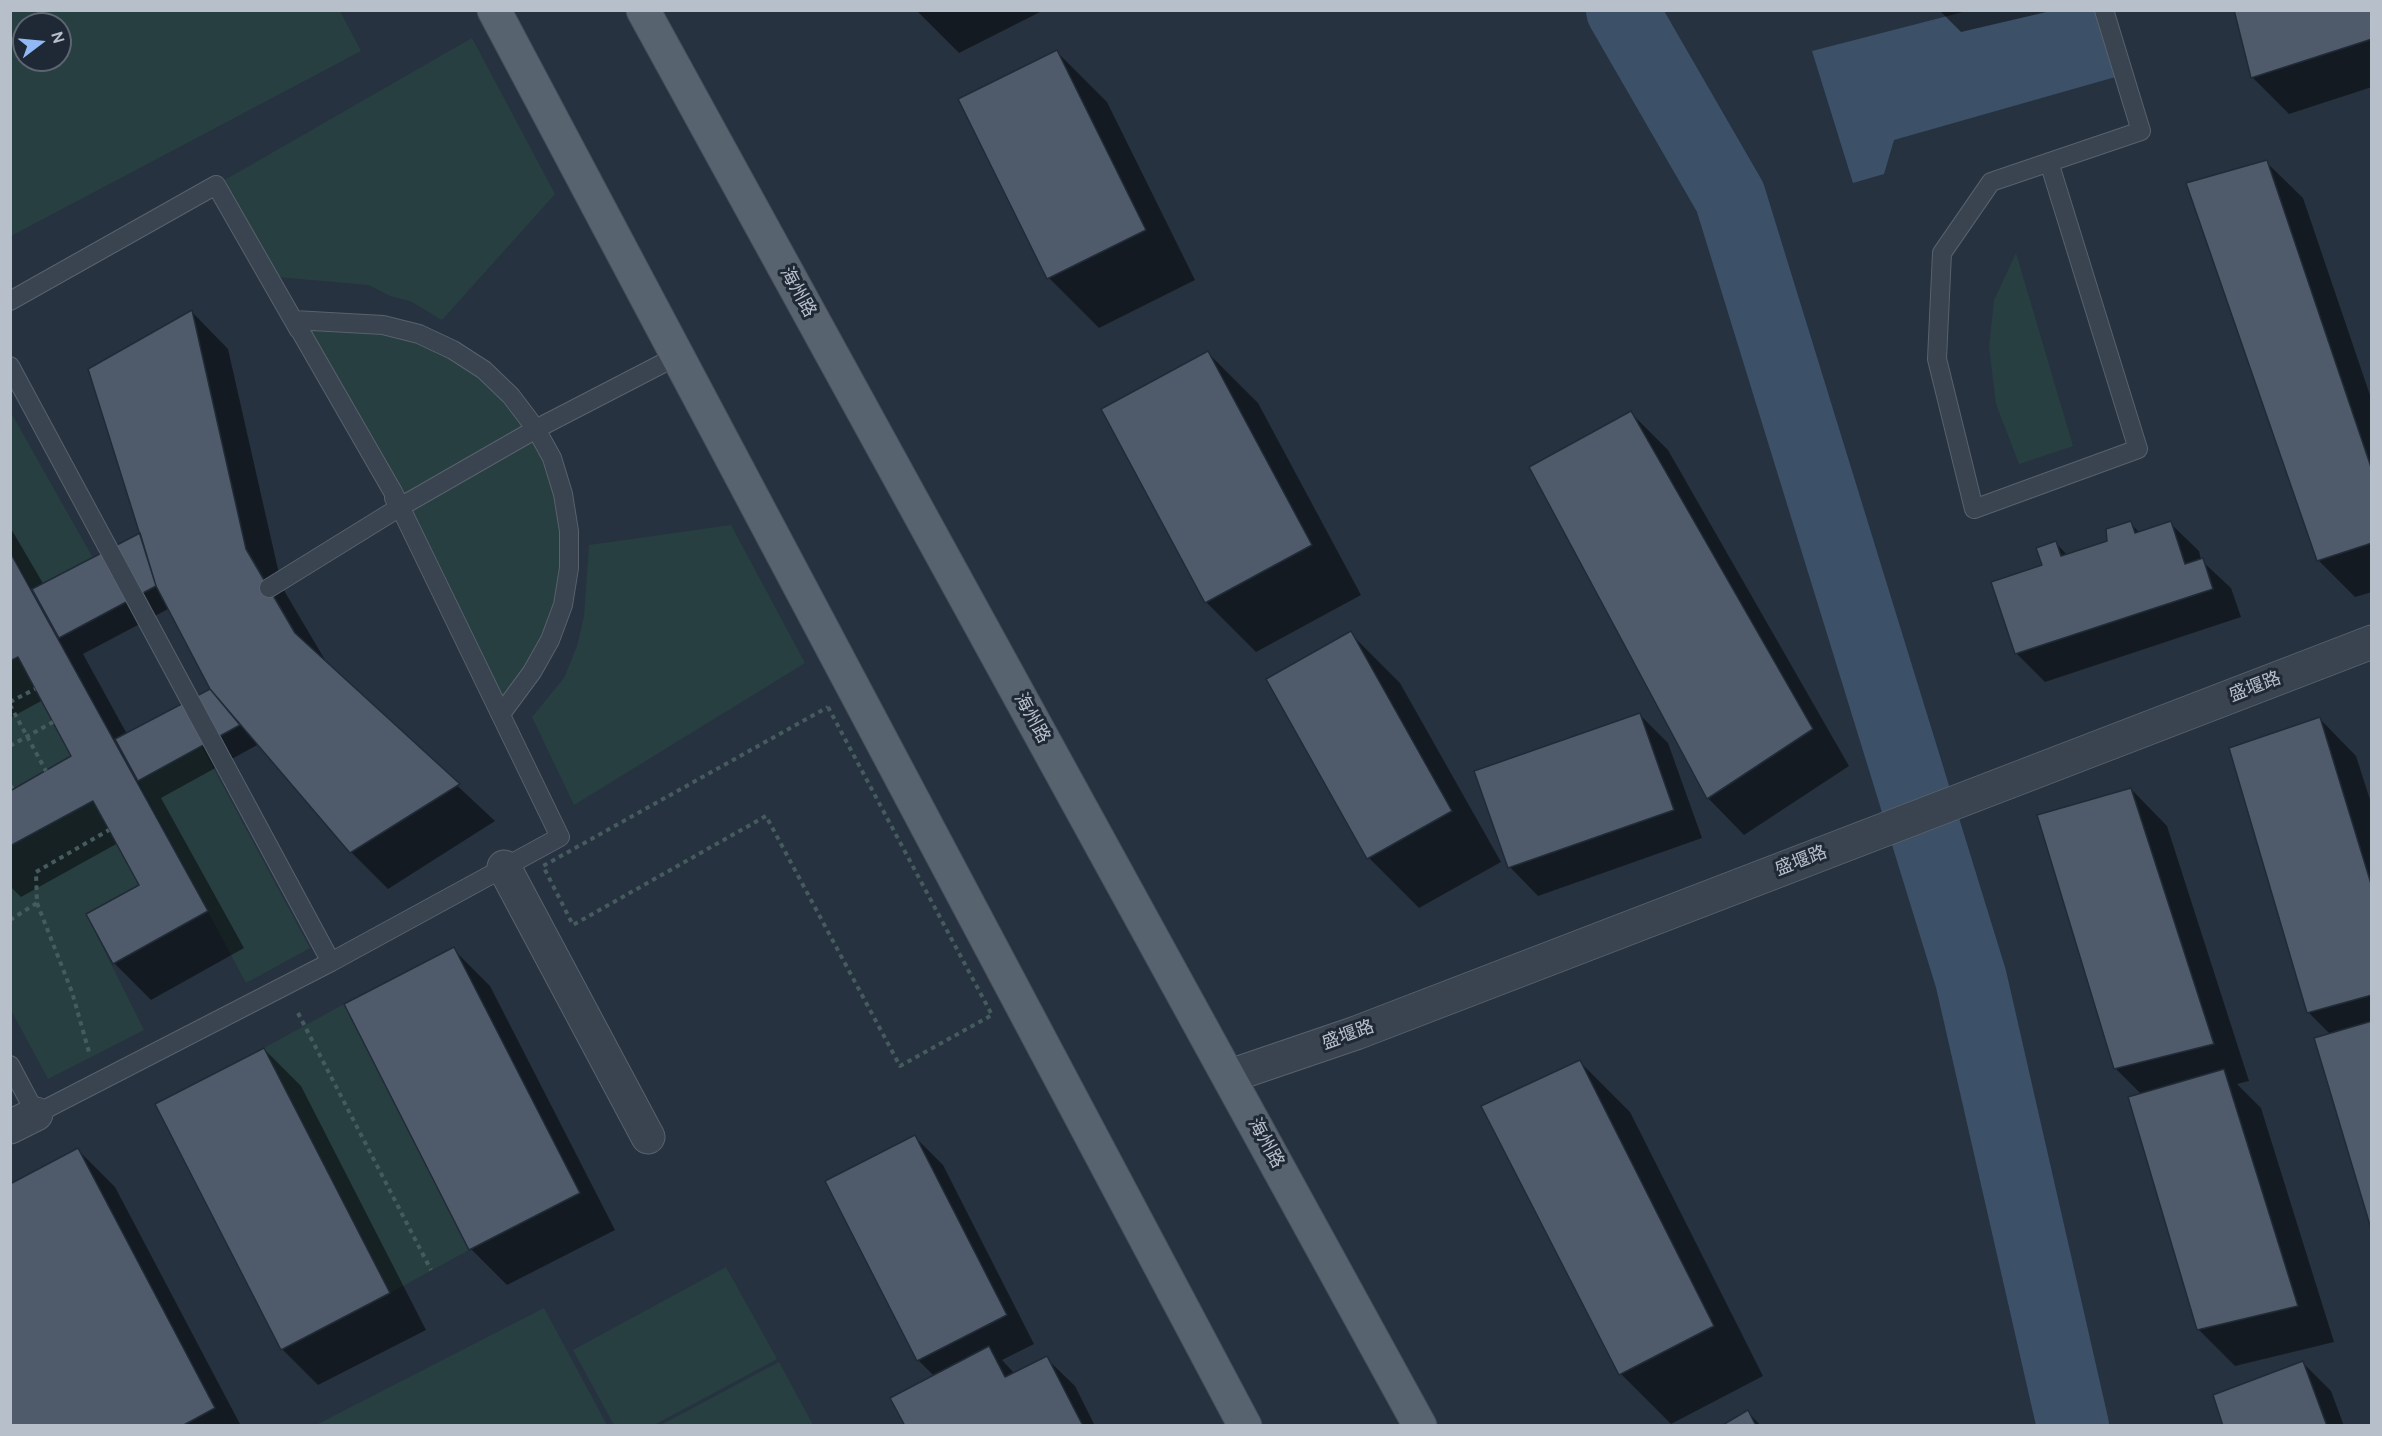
<!DOCTYPE html>
<html>
<head>
<meta charset="utf-8">
<style>
  body { margin:0 }
  #map { position:relative; width:2382px; height:1436px; overflow:hidden; background:#263240; font-family:Cabin,sans-serif }
  canvas { display:block }
  .frame { position:absolute; inset:0; border:12px solid #b7bfca; pointer-events:none }
  .north { position:absolute; left:12px; top:12px; width:60px; height:60px; box-sizing:border-box; background:#1f2935; border:2px solid #5c6571; border-radius:50%; rotate:74deg; font-size:16px; font-weight:700; line-height:24px; text-align:center; color:#b7bfca }
  .north::after { content:''; display:block; margin:auto; width:21px; height:27px; background:#90b9f6; clip-path:polygon(50% 0,100% 100%,50% 72%,0 100%) }
</style>
</head>
<body>
<div id="map">
<canvas width="2382" height="1436"></canvas>
<div class="frame"></div>
<div class="north">N</div>
</div>
<script>
const g = document.querySelector('canvas').getContext('2d');
g.lineJoin = 'round';
function paint(path, color) { g.fillStyle = color; g.fill(path, 'evenodd'); }
const poly = rows => new Path2D(rows.map(r => 'M' + r).join(''));
function strokePath(path, color, width, dash) { g.strokeStyle = color; g.lineWidth = width; g.lineCap = dash ? 'butt' : 'round'; g.setLineDash(dash || []); g.stroke(path); }
function label(font, color, halo, rows, align = 'center') {
  g.font = font + ' Cabin,"Noto Sans SC",sans-serif'; g.lineWidth = 6; g.setLineDash([]); g.textBaseline = 'middle'; g.strokeStyle = halo; g.fillStyle = color; for (const [text, x, y, turn = 0] of rows) {
    g.save(); g.translate(x, y); g.rotate((+turn || 0) * Math.PI / 180); g.textAlign = isNaN(turn) ? turn : align; if (halo) g.strokeText(text, 0, 0); g.fillText(text, 0, 0); g.restore();
  }
}
paint(poly([
  [11,10,340,11,361,51,11,236],
  [24,24,60,24,60,60,24,60],
  [472,38,555,194,442,320,410,301,390,296,369,285,277,277,216,185],
  [2016,253,2073,446,2019,464,1996,404,1989,347,1994,300],
  [294,320,419,334,511,396,563,494,563,605,501,714],
  [10,411,93,558,32,589,11,552],
  [731,525,805,663,574,805,532,717,564,678,577,646,584,616,589,545],
  [18,657,71,756,10,791,10,661],
  [202,747,310,948,246,983,138,781],
  [93,801,139,885,86,914,144,1030,48,1079,11,1010,10,846],
  [344,1004,469,1250,390,1293,264,1048],
  [726,1267,777,1359,654,1425,614,1425,573,1350],
  [544,1308,607,1425,316,1425],
  [779,1362,813,1425,661,1425]
]), '#283f41');
paint(poly([
  [1967,11,2100,11,2119,76,1894,140,1884,174,1853,183,1812,51]
]), '#3c5068');
paint(poly([
  [916,10,1044,10,959,53],
  [1939,10,2055,10,1961,32],
  [2372,10,2372,87,2289,114,2252,77],
  [1057,52,1107,102,1195,280,1099,328,1049,278],
  [2266,162,2303,198,2372,401,2372,592,2355,597,2318,560],
  [192,312,228,349,282,587,328,665,495,821,388,889,351,852,259,744,161,798,244,948,151,1000,114,963,141,886,118,843,21,897,10,886,10,792,73,757,43,700,10,718,10,527,44,585,139,535],
  [170,608,212,690,127,734,83,654],
  [1208,353,1258,403,1361,595,1256,652,1206,602],
  [1631,413,1668,450,1849,766,1744,835,1708,798],
  [2130,523,2140,533,2170,523,2199,551,2201,560,2231,588,2241,617,2045,682,2016,653,2044,566,2056,543,2068,556,2109,542],
  [1350,633,1400,683,1501,862,1419,908,1369,858,1268,679],
  [1640,715,1668,743,1702,838,1538,896,1510,867],
  [2320,719,2356,756,2372,806,2372,1227,2331,1035,2308,1012],
  [2131,789,2167,826,2249,1081,2237,1084,2261,1108,2334,1342,2235,1366,2199,1330,2142,1095,2115,1068],
  [453,949,490,986,615,1230,507,1285,471,1249],
  [264,1049,301,1086,426,1330,318,1385,282,1349],
  [1580,1062,1630,1112,1763,1376,1671,1424,1621,1374],
  [915,1137,943,1165,1034,1344,1002,1360,1015,1374,1046,1358,1075,1386,1095,1426,907,1426,934,1376,918,1360],
  [78,1150,115,1187,241,1426,10,1426],
  [2303,1363,2331,1391,2344,1426,2225,1426],
  [1748,1412,1761,1426,1724,1426]
]), '#0007');
strokePath(poly([
  [1622,10,1730,197,1971,979,2073,1426]
]), '#3c5068', 72);
const building = poly([
  [2234,10,2372,10,2372,39,2251,78,2234,10],
  [1057,50,1146,230,1047,279,958,99,1057,50],
  [2267,160,2372,470,2372,543,2317,561,2186,183,2267,160],
  [192,310,246,549,295,633,460,784,350,853,210,689,156,586,88,369,192,310],
  [1208,351,1312,545,1205,603,1101,409,1208,351],
  [1631,411,1813,729,1707,799,1529,467,1631,411],
  [2131,521,2135,533,2171,521,2185,564,2203,558,2213,589,2015,654,1991,582,2042,565,2036,548,2056,541,2061,556,2107,541,2106,529,2131,521],
  [140,533,156,586,59,638,32,589,140,533],
  [10,552,208,911,113,964,86,914,139,885,93,801,10,846,10,791,71,756,18,657,10,661,10,552],
  [1351,631,1452,811,1367,859,1266,679,1351,631],
  [210,689,240,725,138,781,115,739,210,689],
  [1640,713,1674,810,1508,868,1474,771,1640,713],
  [2320,717,2372,887,2372,995,2307,1013,2229,748,2320,717],
  [2131,788,2214,1044,2114,1069,2037,815,2131,788],
  [454,947,580,1193,469,1250,344,1004,454,947],
  [2372,1021,2372,1232,2314,1038,2372,1021],
  [264,1048,390,1293,281,1350,155,1104,264,1048],
  [1580,1060,1714,1326,1619,1375,1481,1106,1580,1060],
  [2224,1069,2298,1306,2197,1330,2128,1097,2224,1069],
  [915,1135,1007,1315,917,1361,825,1181,915,1135],
  [78,1148,215,1408,182,1426,10,1426,10,1184,78,1148],
  [989,1346,1005,1377,1047,1356,1083,1426,905,1426,890,1398,989,1346],
  [2303,1361,2327,1426,2223,1426,2213,1395,2303,1361],
  [1748,1410,1756,1426,1721,1426,1748,1410]
]);
paint(building, '#4f5b6b');
strokePath(building, '#212b37', 1.5);
const lane = poly([
  [2049,162,2138,449,1974,509,1937,359,1942,253,1991,182,2141,131,2104,10],
  [10,301,216,185,299,330],
  [294,320,383,325,419,334,453,350,484,370,511,396,536,429,552,458,563,494,569,531,569,568,563,605,550,640,532,672,501,714,393,492,294,320],
  [10,366,331,962],
  [394,498,400,507,536,429,677,356],
  [10,1065,36,1114,331,962,560,837,400,507,269,588]
]);
const street = poly([
  [504,867,648,1137],
  [1230,1076,1356,1033,2372,642],
  [10,1127,36,1114]
]);
const primary = poly([
  [494,10,1245,1426],
  [643,10,1420,1426]
]);
strokePath(lane, '#58626d', 20);
strokePath(street, '#58626d', 35);
strokePath(primary, '#444d59', 35);
strokePath(poly([
  [10,702,35,689],
  [10,705,46,771],
  [828,707,992,1015,900,1066,766,816,573,925,543,866,828,707],
  [10,746,53,722],
  [10,785,13,789],
  [37,903,72,992,89,1052],
  [10,920,37,903,36,872,109,830],
  [298,1013,431,1270]
]), '#465b5e', 4, [4.5, 4.5]);
strokePath(lane, '#3a4450', 18);
strokePath(street, '#3a4450', 33);
strokePath(primary, '#586370', 33);
label('18px', '#b7bfca', '#1f2935', [
  ["海州路",798,292,61],
  ["盛堰路",2255,687,-21],
  ["海州路",1032,718,61],
  ["盛堰路",1801,861,-21],
  ["盛堰路",1348,1035,-20],
  ["海州路",1266,1143,61]
]);
</script>
</body>
</html>
